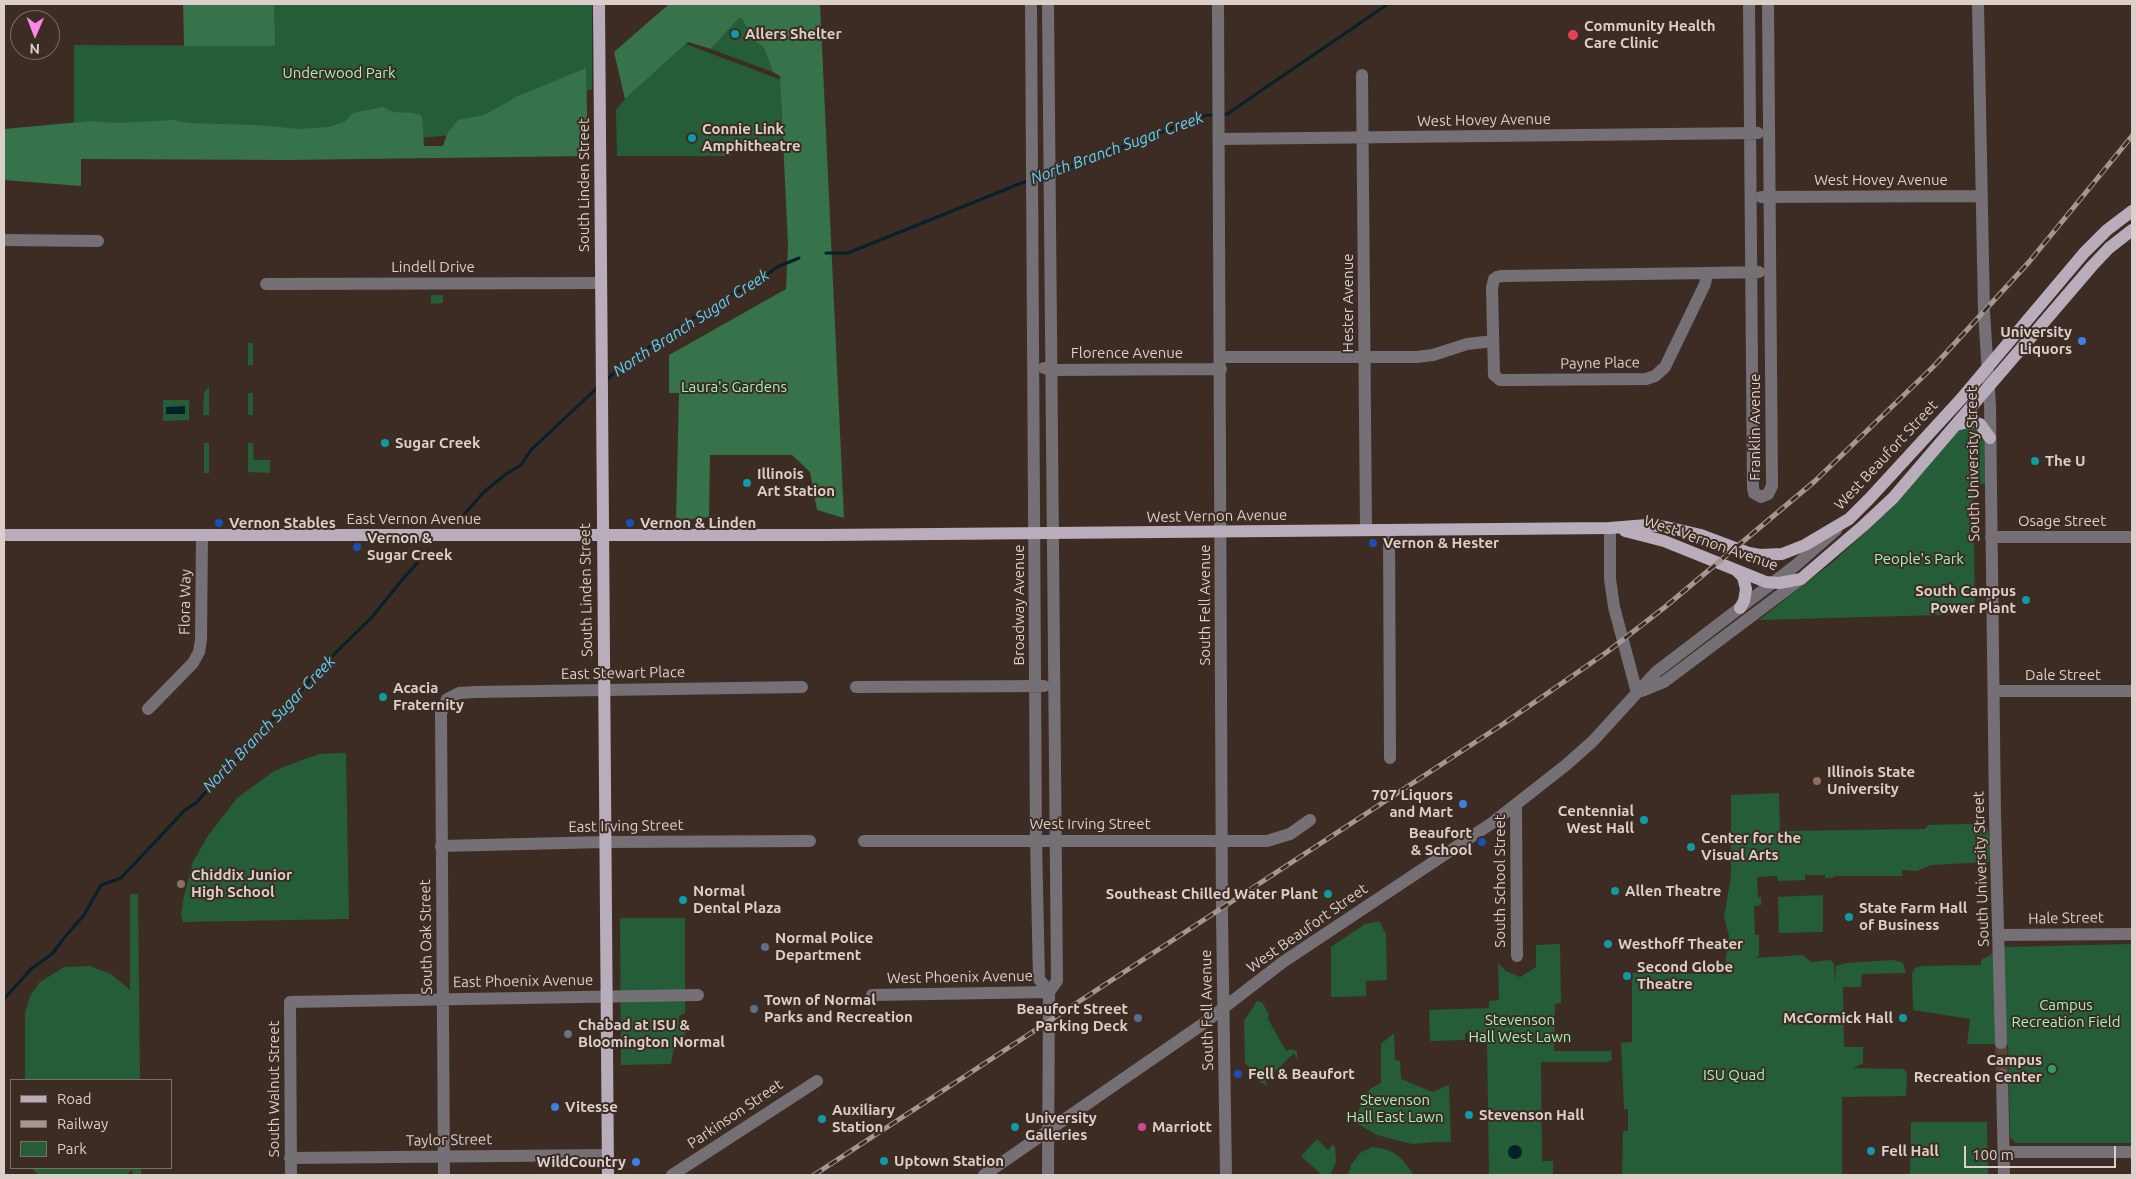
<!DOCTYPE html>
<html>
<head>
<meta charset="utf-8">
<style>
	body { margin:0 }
	#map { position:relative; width:2136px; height:1179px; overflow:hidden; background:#3d2c23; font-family:Ubuntu,sans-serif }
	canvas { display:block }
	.frame { position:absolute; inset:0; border:5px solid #dacfc9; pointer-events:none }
	.legend { position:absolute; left:10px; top:1079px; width:162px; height:90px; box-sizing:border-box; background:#3d2c23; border:1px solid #7c6d65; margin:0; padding:6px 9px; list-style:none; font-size:15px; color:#dacfc9 }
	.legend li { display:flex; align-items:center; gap:10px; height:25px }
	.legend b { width:25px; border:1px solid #7c6d65 }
	.north { position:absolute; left:10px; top:10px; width:50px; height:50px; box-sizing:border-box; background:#3d2c23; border:1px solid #7c6d65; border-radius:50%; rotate:181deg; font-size:14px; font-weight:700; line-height:20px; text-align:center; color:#dacfc9 }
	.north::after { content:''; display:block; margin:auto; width:18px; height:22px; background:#fa87e7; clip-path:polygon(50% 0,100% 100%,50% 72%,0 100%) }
	.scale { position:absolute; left:1964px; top:1146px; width:152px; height:22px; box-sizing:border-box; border:2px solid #dacfc9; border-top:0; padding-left:6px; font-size:15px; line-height:18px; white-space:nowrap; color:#dacfc9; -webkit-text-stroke:4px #3d2c23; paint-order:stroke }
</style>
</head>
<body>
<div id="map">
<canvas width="2136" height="1179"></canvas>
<div class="frame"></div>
<ul class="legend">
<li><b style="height:6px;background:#baadbb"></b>Road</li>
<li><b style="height:6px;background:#a49790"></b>Railway</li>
<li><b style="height:14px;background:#255d39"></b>Park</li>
</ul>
<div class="north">N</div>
<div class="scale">100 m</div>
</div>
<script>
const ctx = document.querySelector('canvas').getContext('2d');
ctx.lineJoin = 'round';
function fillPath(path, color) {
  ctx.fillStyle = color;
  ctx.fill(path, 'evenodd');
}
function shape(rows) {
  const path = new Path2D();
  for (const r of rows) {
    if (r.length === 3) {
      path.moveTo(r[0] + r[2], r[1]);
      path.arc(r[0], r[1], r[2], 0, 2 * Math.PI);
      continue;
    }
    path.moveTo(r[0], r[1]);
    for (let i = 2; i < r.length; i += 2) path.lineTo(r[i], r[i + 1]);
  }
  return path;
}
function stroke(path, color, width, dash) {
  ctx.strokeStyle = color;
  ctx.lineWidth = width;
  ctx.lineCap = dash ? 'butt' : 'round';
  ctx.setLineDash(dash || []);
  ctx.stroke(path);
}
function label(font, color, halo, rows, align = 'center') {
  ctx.font = font + ' Ubuntu,sans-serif';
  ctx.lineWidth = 4;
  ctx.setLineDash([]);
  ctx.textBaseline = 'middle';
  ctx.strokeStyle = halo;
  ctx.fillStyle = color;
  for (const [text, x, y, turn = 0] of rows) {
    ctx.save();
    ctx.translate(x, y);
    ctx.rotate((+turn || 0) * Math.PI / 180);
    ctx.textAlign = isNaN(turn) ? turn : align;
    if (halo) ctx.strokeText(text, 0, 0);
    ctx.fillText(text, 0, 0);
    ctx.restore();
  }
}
fillPath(shape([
	[274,4,592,4,592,89,500,125,451,135,389,141,74,146,74,45,274,46],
	[739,18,742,19,754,40,764,48,773,72,711,49],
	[686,44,781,80,782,143,732,143,731,156,617,156,616,110,625,99],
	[431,295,443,295,443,303,431,304],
	[248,343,253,343,253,365,248,365],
	[209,386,209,415,203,415,204,393],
	[248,393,253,393,253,415,248,415],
	[163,400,189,400,189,420,163,421],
	[1968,426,1981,431,1984,435,1985,484,1973,485,1975,614,1759,620,1834,561,1892,507,1958,431],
	[204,443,209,443,209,473,204,473],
	[248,443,253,443,254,460,270,460,270,473,248,472],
	[346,753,349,919,183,922,181,915,183,900,193,862,207,837,237,798,274,771,299,761,320,754],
	[1779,793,1780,831,1925,829,1928,825,1968,824,1982,825,1988,829,1991,846,1989,862,1931,865,1917,871,1902,870,1902,876,1834,876,1833,878,1825,878,1825,875,1805,875,1805,880,1778,881,1777,876,1757,877,1758,897,1761,897,1761,905,1754,906,1755,935,1759,935,1759,955,1756,958,1803,955,1811,962,1831,960,1834,964,1835,982,1836,966,1846,963,1894,960,1903,963,1906,973,1862,974,1861,987,1843,987,1844,1047,1863,1047,1863,1063,1853,1068,1903,1069,1907,1072,1906,1096,1842,1097,1842,1175,1622,1175,1623,1131,1628,1131,1628,1109,1624,1109,1621,1043,1632,1042,1632,973,1731,974,1725,966,1729,936,1724,917,1731,876,1731,795],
	[130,894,138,894,140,1080,25,1080,25,1013,30,996,40,982,64,967,89,966,111,974,130,990],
	[1823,895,1823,932,1779,933,1778,897],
	[620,918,685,918,685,1013,679,1016,679,1028,685,1029,686,1032,673,1052,671,1064,621,1065],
	[1379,921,1386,934,1387,980,1366,981,1366,996,1331,997,1331,947,1365,924],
	[1560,944,1561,1003,1555,1004,1554,1051,1611,1051,1612,1060,1607,1062,1541,1062,1542,1161,1553,1161,1553,1175,1489,1175,1487,1040,1484,1040,1483,1033,1465,1033,1465,1040,1430,1041,1429,1010,1489,1008,1489,1001,1499,1000,1498,963,1506,971,1520,977,1536,967,1536,945],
	[2132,944,2132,1143,2016,1143,2010,1137,2008,1044,1967,1044,1970,1019,1913,1010,1912,973,1915,968,1920,966,1981,965,1981,960,2006,947],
	[1257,1001,1262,1002,1269,1015,1268,1019,1286,1051,1290,1049,1297,1051,1297,1060,1294,1053,1265,1081,1267,1086,1259,1081,1261,1079,1245,1063,1244,1021],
	[1394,1033,1395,1060,1400,1061,1401,1079,1432,1092,1449,1085,1451,1142,1434,1142,1412,1144,1377,1135,1354,1122,1355,1117,1370,1089,1381,1083,1381,1044],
	[1911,1122,1987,1122,1988,1175,1910,1175],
	[1317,1139,1328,1150,1333,1144,1335,1147,1336,1162,1330,1175,1322,1175,1301,1156],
	[1372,1147,1385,1149,1394,1153,1402,1159,1414,1175,1348,1175,1351,1165,1360,1153],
	[32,1168,141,1168,141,1175,133,1175,132,1169,127,1175,38,1175]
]), '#255d39');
fillPath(shape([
	[183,4,274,4,275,46,184,46],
	[669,4,820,4,844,518,817,510,810,472,792,455,710,455,709,517,676,521,679,393,669,393,669,355,786,289,788,245,780,76,773,72,764,48,754,40,742,19,739,18,711,49,688,42,625,99,614,52],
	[586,68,588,156,288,160,81,159,81,186,4,180,4,129,91,121,116,123,173,120,188,123,255,125,299,129,329,127,344,122,353,113,383,107,393,112,414,113,422,116,424,146,443,146,447,134,458,120,484,115,518,96]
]), '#36724a');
fillPath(shape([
	[185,406,185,414,166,414,166,407],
	[1515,1152,7]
]), '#06212a');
stroke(shape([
	[1221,115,1227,114,1388,4],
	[1054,173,1207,115,1215,115],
	[826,253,848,253,1029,180],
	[606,380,627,362,674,330,727,297,757,282,777,267,799,258],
	[459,520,484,492,506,474,521,465,531,450,599,386],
	[4,999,31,969,53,953,64,938,84,915,101,885,121,878,185,810,196,803,216,780,229,770,249,742,293,700,319,669,373,616,401,581,428,551]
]), '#06212a', 3);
stroke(shape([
	[2001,1043,2002,1075]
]), '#55443c', 12, [12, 6]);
stroke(shape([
	[1031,4,1036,840,1039,979,1049,992],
	[1048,4,1057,981,1049,992,1048,1175],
	[1218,4,1222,918,1226,1175],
	[1749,4,1753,488,1754,493,1761,497,1768,494,1772,486,1768,4],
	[1978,4,1984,312,1990,406,1995,814,2001,1043],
	[1362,75,1366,530],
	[1219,139,1758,133],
	[1761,197,1981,196],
	[4,240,98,241],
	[1707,273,1705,284,1665,367,1655,376,1646,379,1506,380,1500,380,1494,375,1492,288,1494,279,1497,277,1502,276,1707,273,1759,272],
	[266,284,601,283],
	[1221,357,1417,357,1433,355,1467,344,1493,341],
	[1044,368,1052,370,1221,369],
	[1610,528,1610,579,1614,607,1637,693],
	[1389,530,1390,758],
	[1991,537,2132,537],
	[856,687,1044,686],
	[1642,691,1664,682,1801,579],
	[1994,691,2132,691],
	[148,709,193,663,199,652,201,640,202,535],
	[1516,805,1517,956],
	[864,841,1267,841,1290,834,1310,820],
	[441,846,605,842,810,841],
	[1999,935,2132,934],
	[872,995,1049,992],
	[2002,1075,2004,1175],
	[2003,1152,2132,1152],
	[290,1158,608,1155],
	[291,1175,290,1002,698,995],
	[444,1175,441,713,447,699,459,693,475,692,802,687],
	[672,1175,817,1081],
	[984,1175,1200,1026,1283,962,1492,823,1566,765,1593,741,1656,672,1796,565,1836,530]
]), '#756f76', 12);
stroke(shape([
	[599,4,608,1175],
	[1956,425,1972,421,1980,424,1990,438],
	[1625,531,1664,541,1766,582,1779,583,1801,579,1863,526,1893,498,2092,266,2109,248,2132,230],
	[4,535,825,535,1610,528,1647,525,1666,527,1701,535,1749,553,1760,555,1782,554,1805,545,1849,519,1870,498,1960,400,2084,253,2107,230,2132,211],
	[1737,571,1743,577,1746,589,1744,601,1740,608]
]), '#baadbb', 12);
const rail = shape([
	[814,1175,1503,724,1607,652,1665,607,1815,481,1935,365,2029,262,2132,136]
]);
stroke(rail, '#a49790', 5);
stroke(rail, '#3d2c23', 3, [9]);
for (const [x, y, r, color] of [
	[735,34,5,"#0f9aa8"],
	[1573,35,6,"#e0444e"],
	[692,138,5,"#0f9aa8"],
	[2082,341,5,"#3f7fe0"],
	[385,443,5,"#0f9aa8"],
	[2035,461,5,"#0f9aa8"],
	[747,483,5,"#0f9aa8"],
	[219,523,5,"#1a4fb4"],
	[630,523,5,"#1a4fb4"],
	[1373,543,5,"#1a4fb4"],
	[357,547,5,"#1a4fb4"],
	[2026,600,5,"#0f9aa8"],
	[383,697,5,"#0f9aa8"],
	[1817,781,5,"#8d6e63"],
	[1463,804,5,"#3f7fe0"],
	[1644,820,5,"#0f9aa8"],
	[1482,842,5,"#1a4fb4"],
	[1691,847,5,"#0f9aa8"],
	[181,884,5,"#8d6e63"],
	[1615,891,5,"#0f9aa8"],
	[1328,894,5,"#0f9aa8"],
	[683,900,5,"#0f9aa8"],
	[1849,917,5,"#0f9aa8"],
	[1608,944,5,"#0f9aa8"],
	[765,947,5,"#5c6f8a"],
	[1627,976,5,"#0f9aa8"],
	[754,1009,5,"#5c6f8a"],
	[1138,1018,5,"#5c6f8a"],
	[1903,1018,5,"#0f9aa8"],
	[568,1034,5,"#6b7280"],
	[2052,1069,5,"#2e9e5b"],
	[1238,1074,5,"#1a4fb4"],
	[555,1107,5,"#3f7fe0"],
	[1469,1115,5,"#0f9aa8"],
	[822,1119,5,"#0f9aa8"],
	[1015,1127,5,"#0f9aa8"],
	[1142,1127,5,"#d1479c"],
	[1871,1151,5,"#0f9aa8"],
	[884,1161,5,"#0f9aa8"],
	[636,1162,5,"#3f7fe0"]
]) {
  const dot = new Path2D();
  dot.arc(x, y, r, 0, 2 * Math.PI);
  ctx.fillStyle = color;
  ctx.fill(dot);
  stroke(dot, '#3d2c23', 2);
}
label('bold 15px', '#dacfc9', '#3d2c23', [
	["Community Health",1584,26],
	["Care Clinic",1584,43],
	["Allers Shelter",745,34],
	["Connie Link",702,129],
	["Amphitheatre",702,146],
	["University",2072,332,"right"],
	["Liquors",2072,349,"right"],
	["Sugar Creek",395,443],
	["The U",2045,461],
	["Illinois",757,474],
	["Art Station",757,491],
	["Vernon Stables",229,523],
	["Vernon & Linden",640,523],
	["Vernon &",367,538],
	["Sugar Creek",367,555],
	["Vernon & Hester",1383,543],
	["South Campus",2016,591,"right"],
	["Power Plant",2016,608,"right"],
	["Acacia",393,688],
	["Fraternity",393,705],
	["Illinois State",1827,772],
	["University",1827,789],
	["707 Liquors",1453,795,"right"],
	["and Mart",1453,812,"right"],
	["Centennial",1634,811,"right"],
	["West Hall",1634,828,"right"],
	["Beaufort",1472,833,"right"],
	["& School",1472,850,"right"],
	["Center for the",1701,838],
	["Visual Arts",1701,855],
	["Chiddix Junior",191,875],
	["High School",191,892],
	["Normal",693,891],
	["Dental Plaza",693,908],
	["Allen Theatre",1625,891],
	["Southeast Chilled Water Plant",1318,894,"right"],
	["State Farm Hall",1859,908],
	["of Business",1859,925],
	["Normal Police",775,938],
	["Department",775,955],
	["Westhoff Theater",1618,944],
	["Second Globe",1637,967],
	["Theatre",1637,984],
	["Town of Normal",764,1000],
	["Parks and Recreation",764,1017],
	["Beaufort Street",1128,1009,"right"],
	["Parking Deck",1128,1026,"right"],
	["McCormick Hall",1893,1018,"right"],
	["Chabad at ISU &",578,1025],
	["Bloomington Normal",578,1042],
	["Campus",2042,1060,"right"],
	["Recreation Center",2042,1077,"right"],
	["Fell & Beaufort",1248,1074],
	["Vitesse",565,1107],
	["Auxiliary",832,1110],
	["Station",832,1127],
	["Stevenson Hall",1479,1115],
	["University",1025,1118],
	["Galleries",1025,1135],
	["Marriott",1152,1127],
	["Fell Hall",1881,1151],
	["Uptown Station",894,1161],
	["WildCountry",626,1162,"right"]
], 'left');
label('15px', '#9ef6b8', '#3d2c23', [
	["Underwood Park",339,73],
	["Laura's Gardens",734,387],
	["People's Park",1919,559],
	["Campus",2066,1005],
	["Recreation Field",2066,1022],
	["Stevenson",1520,1020],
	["Hall West Lawn",1520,1037],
	["ISU Quad",1734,1075],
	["Stevenson",1395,1100],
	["Hall East Lawn",1395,1117]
]);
label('15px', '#dacfc9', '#3d2c23', [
	["West Hovey Avenue",1484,120,-1],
	["West Hovey Avenue",1881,180],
	["South Linden Street",584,185,-90],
	["Lindell Drive",433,267],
	["Hester Avenue",1348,303,-90],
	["Florence Avenue",1127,353],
	["Payne Place",1600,363,-1],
	["Franklin Avenue",1755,427,-90],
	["West Beaufort Street",1886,455,-47],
	["South University Street",1973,464,-91],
	["West Vernon Avenue",1217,516,-1],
	["East Vernon Avenue",414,519],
	["Osage Street",2062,521],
	["West Vernon Avenue",1711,543,19],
	["South Linden Street",586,590,-91],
	["Flora Way",185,602,-89],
	["Broadway Avenue",1019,605,-90],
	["South Fell Avenue",1205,605,-90],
	["East Stewart Place",623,673,-1],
	["Dale Street",2063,675],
	["West Irving Street",1090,824],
	["East Irving Street",626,826,-1],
	["South University Street",1981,869,-92],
	["South School Street",1500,881,-90],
	["Hale Street",2066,918,-1],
	["West Beaufort Street",1307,928,-35],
	["South Oak Street",426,937,-91],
	["West Phoenix Avenue",960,977,-1],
	["East Phoenix Avenue",523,981,-1],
	["South Fell Avenue",1207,1010,-91],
	["South Walnut Street",274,1089,-90],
	["Parkinson Street",735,1114,-34],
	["Taylor Street",449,1140,-1]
]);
label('italic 16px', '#5ad3fa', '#3d2c23', [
	["North Branch Sugar Creek",1117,148,-20],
	["North Branch Sugar Creek",691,323,-33],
	["North Branch Sugar Creek",269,724,-46]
]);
</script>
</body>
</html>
